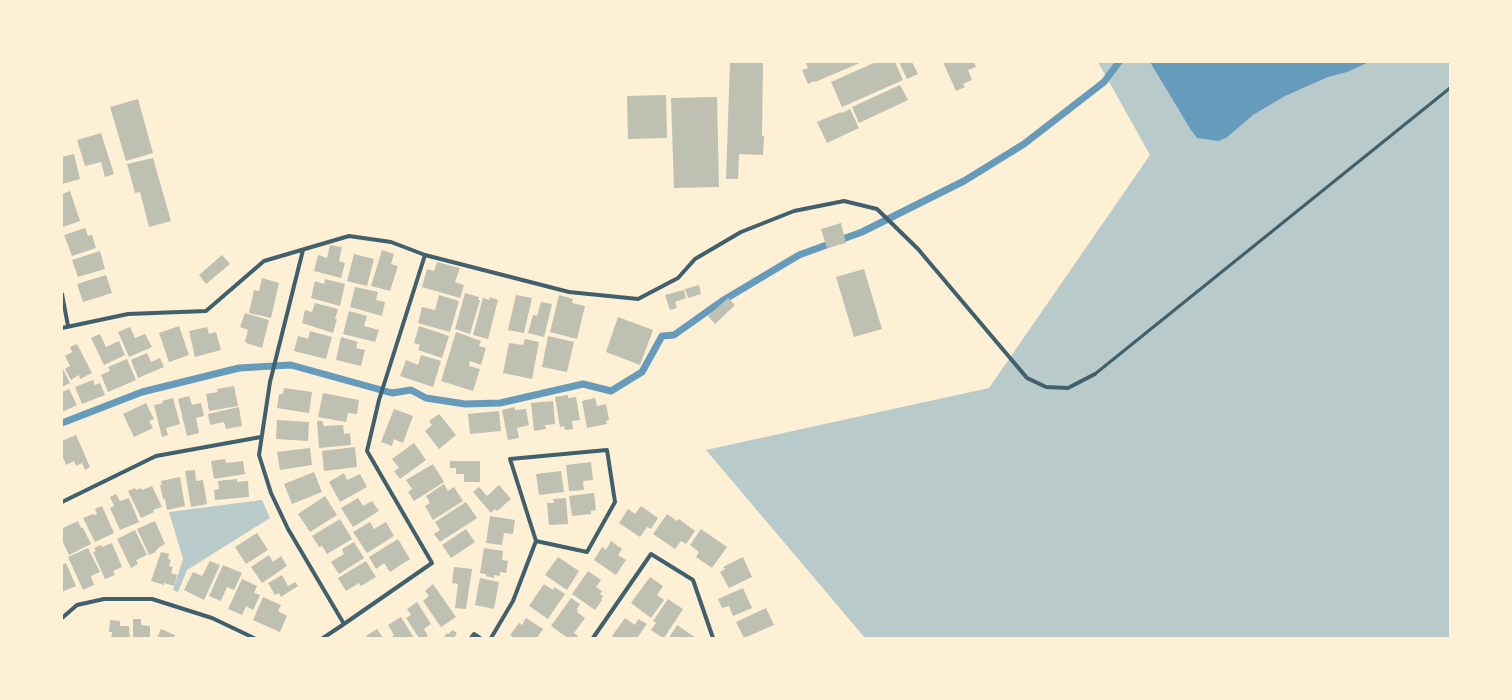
<!DOCTYPE html>
<html>
<head>
<meta charset="utf-8">
<style>
	body { margin:0 }
	#map { position:relative; width:1512px; height:700px; overflow:hidden; background:#fdf0d5; font-family:"Roboto Condensed",sans-serif }
	canvas { display:block }
	.frame { position:absolute; inset:0; border:63px solid #fdf0d5; pointer-events:none }
</style>
</head>
<body>
<div id="map">
<canvas width="1512" height="700"></canvas>
<div class="frame"></div>
</div>
<script>
const ctx = document.querySelector('canvas').getContext('2d');
ctx.lineJoin = 'round';
function fillPath(path, color) {
  ctx.fillStyle = color;
  ctx.fill(path, 'evenodd');
}
function shape(rows) {
  const path = new Path2D();
  for (const r of rows) {
    path.moveTo(r[0], r[1]);
    for (let i = 2; i < r.length; i += 2) path.lineTo(r[i], r[i + 1]);
  }
  return path;
}
function stroke(path, color, width, dash) {
  ctx.strokeStyle = color;
  ctx.lineWidth = width;
  ctx.lineCap = dash ? 'butt' : 'round';
  ctx.setLineDash(dash || []);
  ctx.stroke(path);
}
fillPath(shape([
	[1098,62,1450,62,1450,638,865,638,706,450,989,388,1150,155],
	[262,500,270,518,187,570,178,592,173,590,183,559,169,512]
]), '#b9caca');
fillPath(shape([
	[1150,62,1369,62,1347,72,1328,77,1285,96,1253,115,1226,138,1218,141,1197,138,1191,130]
]), '#669bbc');
stroke(shape([
	[62,423,142,392,239,368,291,365,392,393,411,390,426,398,465,404,500,403,583,384,611,391,642,372,662,336,674,335,722,301,799,255,862,232,964,181,1024,144,1104,82,1119,62]
]), '#669bbc', 7);
fillPath(shape([
	[730,62,763,62,762,136,764,136,763,155,739,154,738,179,726,179],
	[808,62,862,62,815,82,814,81,808,84,802,70,808,68,806,63],
	[876,62,895,62,903,80,842,107,831,82],
	[899,62,912,62,918,74,907,79],
	[943,62,974,62,976,67,968,70,972,80,963,84,965,87,956,91],
	[900,85,908,100,859,123,852,107],
	[666,95,667,138,628,139,627,96],
	[717,97,719,187,674,188,671,98],
	[138,99,153,153,126,161,110,107],
	[850,109,859,128,827,143,817,122,841,112,842,113],
	[101,133,114,174,105,177,101,162,85,166,77,140],
	[74,154,80,179,62,184,62,157],
	[153,158,171,221,149,227,140,192,135,193,127,164],
	[70,191,80,221,63,227,62,222,62,194],
	[841,223,846,243,827,248,821,229],
	[85,228,88,236,92,235,96,248,72,256,64,235],
	[330,245,342,247,339,261,345,263,341,278,314,271,318,255,327,258],
	[382,250,394,254,391,264,398,266,390,291,371,286],
	[100,251,105,269,78,277,72,260],
	[354,254,374,259,367,286,347,281],
	[222,255,230,264,206,284,199,275],
	[437,262,460,268,455,282,464,285,460,298,422,287,427,269,434,271],
	[864,269,882,329,854,337,836,277],
	[106,275,112,293,83,302,77,284],
	[262,278,279,283,271,318,249,313,254,290,259,291],
	[325,279,345,284,340,306,311,298,315,281,324,284],
	[699,285,701,294,688,298,685,289],
	[355,287,378,292,376,300,385,302,382,316,350,307],
	[684,290,686,298,675,302,677,308,670,310,665,295],
	[465,293,479,297,478,300,480,300,470,334,455,329],
	[439,295,459,301,450,332,418,323,422,307,435,310],
	[516,295,532,298,524,333,508,330],
	[559,295,573,299,572,303,585,306,577,339,550,332],
	[490,297,498,300,488,339,473,335,483,298,489,300],
	[728,298,735,305,715,324,708,316],
	[541,302,552,304,544,337,528,333,533,315,537,316],
	[315,303,338,309,335,319,337,319,333,333,302,323,305,310,312,312],
	[349,311,367,316,364,326,379,330,375,342,343,334],
	[245,313,269,320,262,348,246,343,247,342,245,342,248,330,240,327],
	[618,317,653,330,640,365,606,352],
	[179,326,189,355,169,362,159,333],
	[419,326,449,336,442,358,418,350,420,345,414,343],
	[130,327,135,338,145,334,152,347,129,357,118,332],
	[207,327,209,334,216,332,221,350,195,357,189,331],
	[310,331,332,337,326,359,294,351,298,336,308,339],
	[456,332,481,341,479,346,486,348,481,365,470,361,469,366,480,369,473,391,441,381],
	[100,334,106,347,119,341,125,355,104,365,91,338],
	[548,336,574,342,567,372,542,367],
	[341,337,358,342,356,348,365,350,361,366,336,360],
	[525,339,539,342,532,379,503,373,509,343,523,345],
	[77,344,92,373,80,379,79,375,71,380,65,369,70,366,65,356,72,352,70,347],
	[147,353,151,362,160,358,164,367,138,378,131,360],
	[421,355,441,361,433,387,400,376,406,360,418,365],
	[127,359,136,380,108,392,101,375,110,371,108,367],
	[62,367,70,383,62,387],
	[93,380,95,385,100,383,105,395,82,404,75,387],
	[234,386,238,406,209,411,206,394,218,392,217,389],
	[284,388,312,392,309,413,277,408,279,394,283,394],
	[69,389,77,405,62,412,62,392],
	[323,393,359,400,357,414,348,413,346,422,318,417],
	[568,395,568,398,576,397,580,420,572,421,573,429,565,430,564,426,560,427,555,397],
	[189,396,192,405,201,403,204,416,196,418,199,433,187,436,178,399],
	[173,398,180,424,166,428,168,435,162,437,154,405,163,403,162,401],
	[595,398,597,406,606,404,609,420,606,421,607,424,587,428,582,401],
	[553,401,555,424,545,425,546,429,534,431,531,403],
	[146,403,154,419,149,421,153,428,134,437,123,414],
	[239,407,242,426,226,429,224,422,210,425,208,414],
	[515,407,515,410,526,409,529,425,517,428,519,438,508,440,502,410],
	[394,409,413,416,403,443,394,439,392,446,381,442],
	[499,411,501,431,470,434,468,414],
	[439,414,456,435,439,449,425,431,432,425,429,421],
	[277,420,309,422,308,441,276,439],
	[317,421,322,421,324,426,343,425,344,434,350,433,351,445,319,448],
	[76,435,90,467,85,470,82,463,76,466,74,461,66,465,62,455,62,441],
	[414,443,426,460,400,479,394,471,399,468,392,459],
	[355,447,357,467,324,471,322,451],
	[310,448,312,465,280,470,277,452],
	[225,459,226,463,243,461,245,474,214,479,211,461],
	[450,461,480,461,480,482,464,482,464,474,456,474,456,468,450,468],
	[591,462,593,480,583,481,584,490,569,491,566,465],
	[433,464,444,482,414,501,408,492,412,489,406,480],
	[195,470,196,481,203,480,207,504,191,507,185,471],
	[561,471,564,492,539,495,536,474],
	[314,472,322,492,292,504,284,484],
	[344,473,347,480,360,474,367,487,340,502,329,482],
	[180,477,185,506,167,510,165,499,163,499,160,485,162,485,161,481],
	[237,479,237,482,248,481,249,497,215,500,214,490,219,489,218,481],
	[444,484,448,491,454,487,463,501,433,520,425,506,430,503,426,496],
	[499,485,511,499,497,511,495,509,491,513,473,492,479,487,487,496],
	[152,486,162,507,153,510,154,512,141,518,128,491,135,488,136,490,141,488,142,490],
	[594,493,596,510,591,511,591,514,572,516,569,496],
	[116,494,120,501,129,498,139,522,120,530,110,508,114,506,110,497],
	[325,496,337,515,310,532,298,514],
	[358,498,363,506,372,501,379,511,353,527,341,508],
	[566,498,568,524,549,525,547,503,554,503,553,499],
	[466,502,477,518,440,542,434,534,440,530,435,522],
	[102,506,114,533,95,542,83,518,93,514,94,515,97,514,95,509],
	[641,506,658,518,651,529,647,527,640,537,619,523,628,509,635,514],
	[667,514,677,521,679,519,695,531,686,544,681,541,675,549,653,534],
	[490,516,515,520,513,534,504,533,502,545,486,543],
	[340,519,352,539,327,554,322,546,319,547,312,536],
	[78,521,81,528,83,528,91,544,69,555,62,540,62,525,63,528],
	[155,521,165,544,158,548,158,549,155,551,156,552,149,555,137,529],
	[370,522,374,529,386,522,394,536,367,553,353,532],
	[466,529,475,542,451,558,442,545],
	[701,529,727,547,712,568,696,557,699,552,690,545],
	[135,530,147,555,136,560,138,564,131,568,117,539],
	[257,533,268,550,246,564,235,547],
	[398,539,410,559,390,572,384,563,376,569,369,557],
	[611,541,622,549,618,555,626,560,616,575,594,560,602,547,606,550],
	[354,542,364,558,339,574,331,562,344,554,342,549],
	[112,543,122,567,113,571,115,575,105,579,93,552,96,551,94,548,101,545,102,547],
	[88,548,100,572,91,576,94,585,83,590,68,557],
	[484,548,503,551,502,560,508,561,506,573,500,572,500,576,494,575,494,578,486,576,486,574,480,573],
	[161,552,169,554,168,559,171,560,169,566,173,567,171,573,177,575,174,586,164,583,164,585,151,581],
	[269,555,273,562,281,556,287,566,262,583,251,567],
	[558,557,579,571,567,590,545,575],
	[743,557,752,577,729,588,720,572,725,569,723,567],
	[210,561,220,565,204,600,184,590,193,572,202,576],
	[366,561,376,577,361,586,359,583,346,591,338,578],
	[66,563,76,586,62,592,62,565],
	[223,565,242,573,234,590,227,587,221,601,209,596],
	[454,567,472,569,466,609,455,608,458,584,452,583],
	[588,571,601,580,596,587,602,591,600,594,603,596,601,599,602,600,595,610,572,594],
	[282,575,288,586,295,582,298,586,281,597,279,593,275,595,268,583],
	[650,577,663,586,657,595,664,600,651,618,631,603],
	[480,578,499,582,494,609,475,605],
	[242,579,257,586,254,593,260,595,253,610,246,606,242,615,228,609],
	[433,584,456,617,441,627,423,601,429,596,425,591],
	[544,584,553,590,554,587,565,594,548,619,529,606],
	[743,588,752,608,733,616,729,606,722,608,718,599],
	[263,597,281,605,278,611,287,616,280,632,253,620],
	[571,598,580,604,577,609,578,611,577,612,585,618,574,633,578,636,576,638,568,638,551,626],
	[668,599,683,609,664,638,663,638,651,630,656,623,653,621],
	[417,602,431,624,424,629,428,636,425,638,419,638,406,618,411,615,407,609],
	[766,608,774,625,744,638,736,622],
	[401,617,414,638,390,638,394,635,388,625],
	[526,618,543,629,537,638,514,638,510,635,519,623,522,625],
	[625,618,635,625,638,619,647,624,637,638,615,638,612,636],
	[133,619,141,619,141,625,150,626,150,638,133,638],
	[110,620,120,621,120,626,129,626,130,638,111,638,112,632,109,632],
	[677,625,696,638,669,638],
	[161,629,175,635,174,638,157,638],
	[377,629,383,638,367,638,366,636],
	[452,630,457,633,454,638,443,638,447,633,449,634]
]), '#bec0b2');
stroke(shape([
	[1095,374,1450,88]
]), '#3f606c', 3);
stroke(shape([
	[303,250,270,382,259,455,271,493,288,529,344,624,323,638],
	[62,294,68,326],
	[62,328,128,314,206,311,264,261,349,236,391,242,425,255,569,292,638,299,678,278,695,259,741,232,794,211,844,201,877,209,918,249,1027,378,1046,387,1068,388,1095,374],
	[62,502,156,456,261,437],
	[62,618,77,605,104,599,152,599,212,618,254,638],
	[344,624,432,563,367,451,379,400,425,255],
	[471,638,474,634,480,638],
	[491,638,513,601,536,541,510,459,607,450,615,502,587,552,536,541],
	[593,638,651,554,693,580,713,638]
]), '#3f606c', 4);
</script>
</body>
</html>
